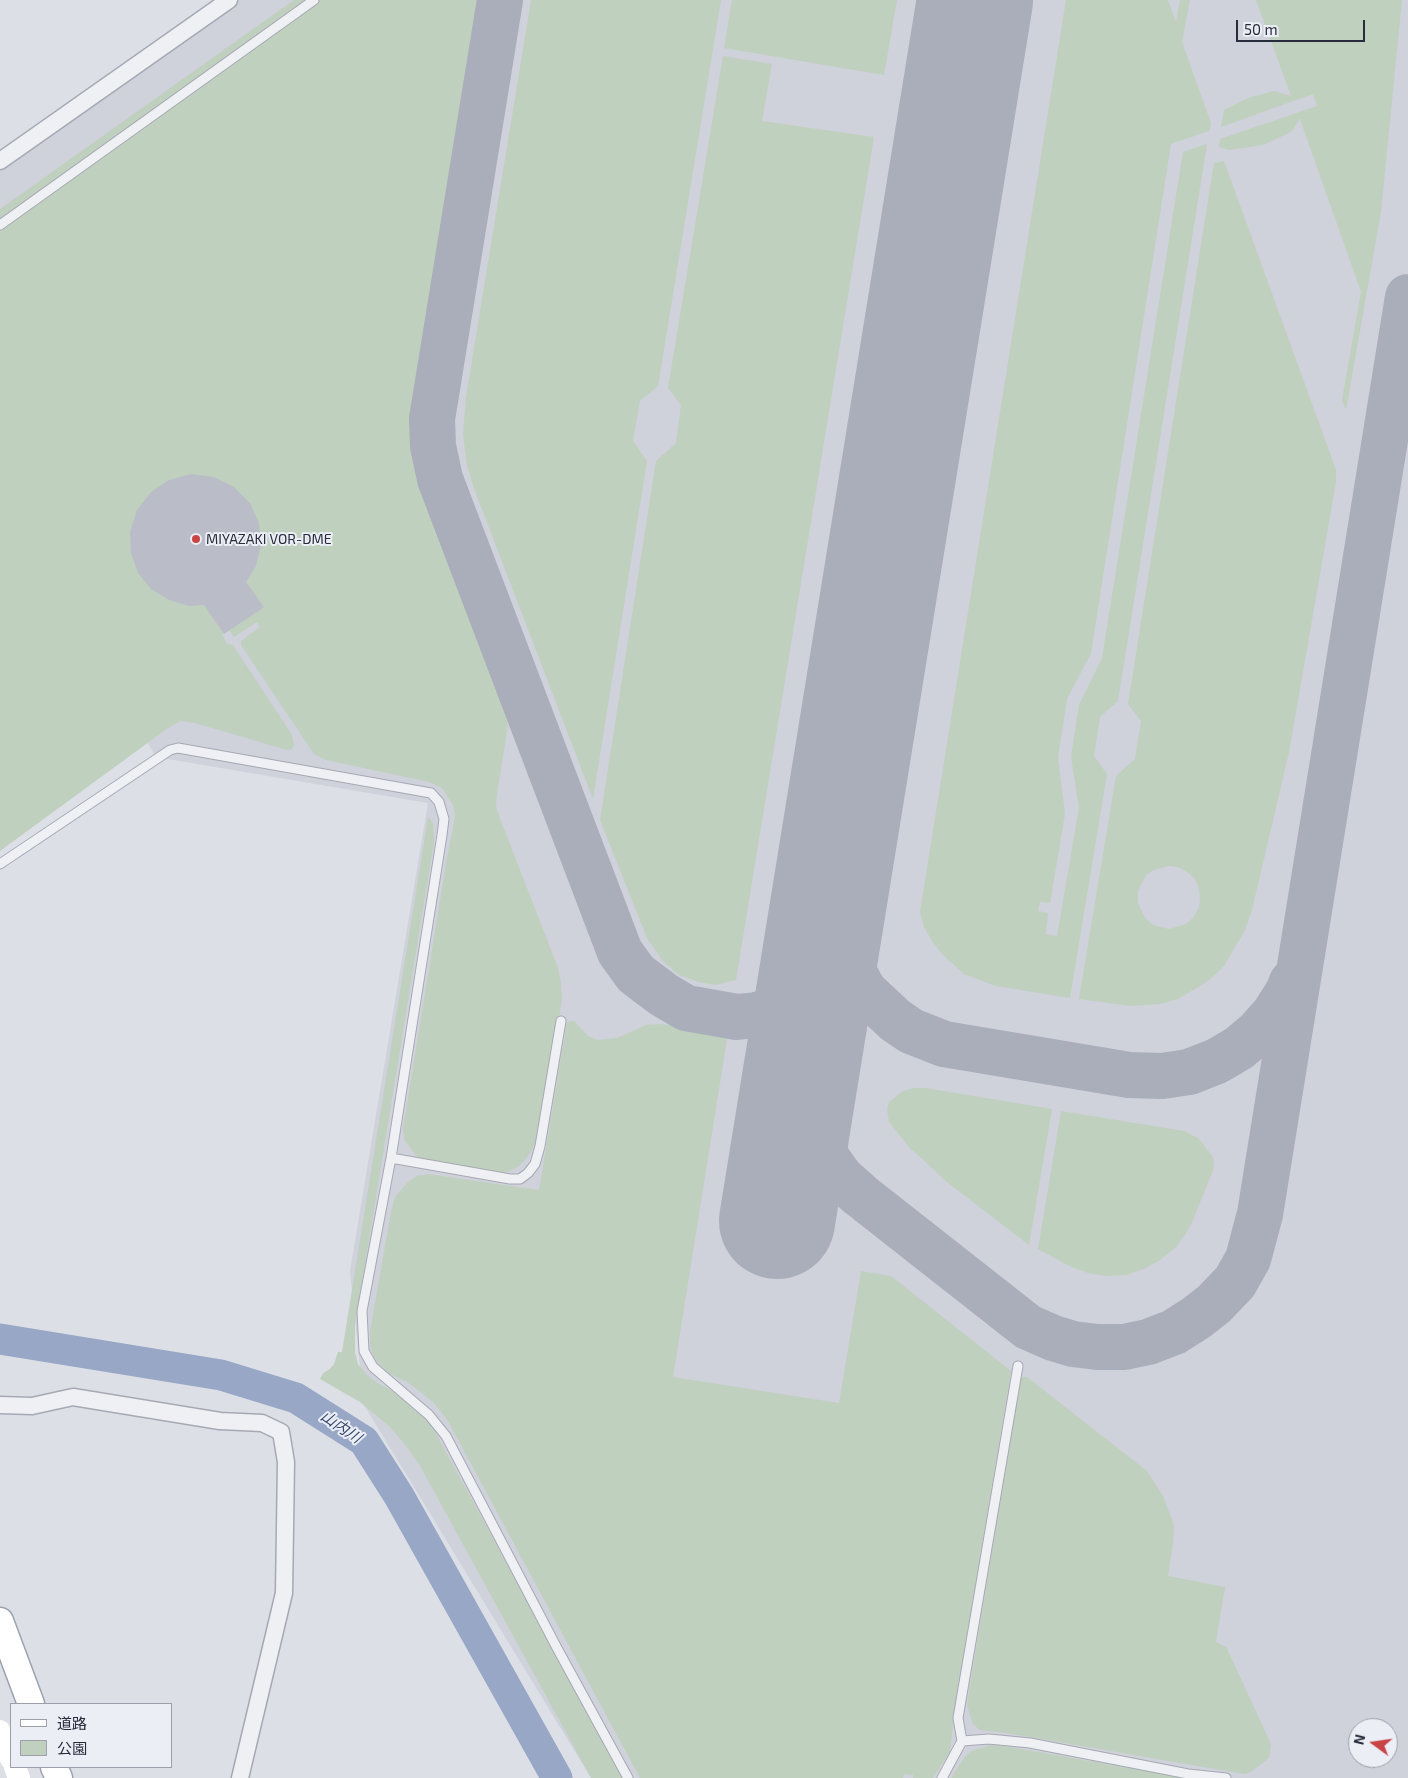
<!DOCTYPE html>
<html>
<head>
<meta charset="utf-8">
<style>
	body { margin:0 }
	#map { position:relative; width:1408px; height:1778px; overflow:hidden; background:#dcdfe6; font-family:"Exo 2","Noto Sans JP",sans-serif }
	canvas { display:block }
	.legend { position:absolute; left:10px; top:1703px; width:162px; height:65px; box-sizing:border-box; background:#ebeef4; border:1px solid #9da0aa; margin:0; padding:6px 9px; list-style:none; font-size:15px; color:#272b3c }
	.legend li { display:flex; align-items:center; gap:10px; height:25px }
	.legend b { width:25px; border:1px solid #9da0aa }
	.north { position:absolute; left:1348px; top:1718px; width:50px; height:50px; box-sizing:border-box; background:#ebeef4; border:1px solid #9da0aa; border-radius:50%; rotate:284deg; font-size:14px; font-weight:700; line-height:20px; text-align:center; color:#272b3c }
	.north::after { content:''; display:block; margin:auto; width:18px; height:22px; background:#c84445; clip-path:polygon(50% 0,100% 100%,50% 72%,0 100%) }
	.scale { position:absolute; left:1236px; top:20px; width:129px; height:22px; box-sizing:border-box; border:2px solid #272b3c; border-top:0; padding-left:6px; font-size:15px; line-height:18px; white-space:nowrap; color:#272b3c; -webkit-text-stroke:4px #ebeef4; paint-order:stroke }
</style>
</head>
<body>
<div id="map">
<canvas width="1408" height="1778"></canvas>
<ul class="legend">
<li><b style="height:6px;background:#fff"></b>道路</li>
<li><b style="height:14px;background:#c0d0be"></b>公園</li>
</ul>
<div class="north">N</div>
<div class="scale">50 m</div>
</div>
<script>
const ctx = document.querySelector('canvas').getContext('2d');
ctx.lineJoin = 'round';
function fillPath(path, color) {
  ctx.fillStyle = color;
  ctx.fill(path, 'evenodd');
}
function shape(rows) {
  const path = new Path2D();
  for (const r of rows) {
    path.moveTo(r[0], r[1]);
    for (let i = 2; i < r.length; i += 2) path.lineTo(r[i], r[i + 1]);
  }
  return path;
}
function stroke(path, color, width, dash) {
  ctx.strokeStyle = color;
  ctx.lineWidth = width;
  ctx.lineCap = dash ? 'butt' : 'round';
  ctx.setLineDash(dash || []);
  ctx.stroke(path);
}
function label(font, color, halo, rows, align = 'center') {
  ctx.font = font + ' "Exo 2","Noto Sans JP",sans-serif';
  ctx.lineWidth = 4;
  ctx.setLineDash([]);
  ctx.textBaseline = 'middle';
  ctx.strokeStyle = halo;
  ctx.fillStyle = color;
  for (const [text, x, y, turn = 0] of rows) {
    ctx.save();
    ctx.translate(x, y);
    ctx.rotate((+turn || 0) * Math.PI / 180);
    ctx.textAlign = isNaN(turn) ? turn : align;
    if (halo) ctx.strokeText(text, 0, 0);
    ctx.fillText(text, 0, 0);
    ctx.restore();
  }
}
fillPath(shape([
	[236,0,1408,0,1408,1778,591,1778,364,1405,350,1271,428,803,156,757,0,490,0,162],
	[1358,1728,1388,1728,1388,1758,1358,1758]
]), '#cfd1db');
fillPath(shape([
	[294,0,485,0,419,398,416,447,420,470,426,491,505,703,508,725,497,794,496,806,499,816,558,968,561,983,562,1000,537,1137,532,1150,526,1159,518,1167,507,1172,495,1173,418,1158,405,1141,403,1129,447,857,453,828,455,816,453,805,442,788,429,782,326,760,314,754,241,645,241,641,260,627,257,622,234,637,229,630,223,630,223,636,227,644,233,645,292,735,294,745,292,749,287,750,195,723,181,721,168,728,0,851,0,209],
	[531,0,721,0,658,386,640,401,633,441,647,461,593,799,475,491,467,466,463,434,466,397],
	[732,0,897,0,884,75,724,48],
	[1066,0,1168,0,1176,22,1180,0,1190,0,1182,42,1211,123,1209,131,1171,144,1091,653,1067,699,1058,758,1065,814,1050,903,1040,902,1038,911,1048,913,1046,934,1057,936,1079,808,1071,757,1079,705,1102,658,1183,152,1207,144,1118,701,1100,717,1094,756,1107,774,1070,998,996,986,964,974,942,954,932,941,924,927,920,912],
	[1256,0,1402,0,1381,212,1346,410,1342,400,1361,292,1300,119,1291,132,1263,145,1229,150,1219,147,1220,139,1317,106,1313,94,1221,127,1224,110,1250,97,1274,91,1291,96],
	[723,56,772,64,762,121,874,137,736,980,715,985,698,982,679,975,662,960,647,938,600,820,656,461,676,443,681,405,668,388],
	[1224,161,1336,470,1336,482,1299,695,1289,752,1252,910,1245,930,1224,966,1209,980,1195,989,1178,999,1160,1004,1130,1006,1079,999,1116,776,1135,759,1141,721,1128,704,1214,163],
	[1169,866,1178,867,1187,872,1195,879,1199,889,1200,898,1199,908,1193,918,1186,924,1169,929,1153,925,1145,918,1138,903,1138,891,1146,875,1154,870],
	[428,817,433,823,434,842,355,1326,355,1352,358,1364,366,1374,376,1382,398,1394,424,1415,433,1428,623,1778,591,1778,419,1464,403,1442,389,1426,360,1402,320,1379,323,1373,330,1369,334,1364,338,1352,342,1352],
	[574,1021,588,1036,598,1040,617,1038,646,1025,660,1024,728,1033,673,1377,839,1403,861,1271,891,1276,1011,1371,955,1705,950,1752,933,1778,913,1778,913,1775,904,1774,903,1778,640,1778,448,1421,435,1404,421,1392,407,1382,388,1373,378,1363,373,1354,370,1344,370,1331,391,1212,395,1197,408,1182,417,1176,428,1174,539,1190,567,1022],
	[914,1088,925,1088,1052,1109,1029,1245,947,1182,909,1147,889,1122,887,1109,889,1102,903,1091],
	[1061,1111,1184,1131,1198,1138,1213,1157,1214,1168,1190,1227,1177,1246,1160,1260,1144,1269,1126,1275,1106,1276,1088,1273,1071,1267,1038,1249],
	[1021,1377,1027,1377,1147,1471,1163,1496,1174,1525,1173,1543,1168,1576,1225,1587,1216,1642,1226,1647,1228,1651,1271,1744,1269,1758,1251,1772,1244,1774,1006,1733,980,1730,973,1724,967,1706,968,1697],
	[991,1745,1004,1746,1186,1778,951,1778,964,1758,971,1751]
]), '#c0d0be');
stroke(shape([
	[0,1339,221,1375,296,1398,364,1441,399,1496,557,1778]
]), '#98a7c5', 31);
stroke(shape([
	[500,0,432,419,433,446,440,479,620,952,636,974,664,995,686,1008,737,1017,756,1015,774,1011,789,1001,802,987,812,973,821,954],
	[832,882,833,913,837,934,844,955,864,991,895,1020,911,1031,944,1044,1129,1075,1162,1076,1189,1072,1217,1061,1239,1048,1258,1032,1274,1014,1288,992,1292,982],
	[803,1072,809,1118,819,1147,841,1178,860,1195,1028,1327,1053,1338,1073,1344,1097,1347,1124,1347,1148,1342,1174,1332,1196,1318,1214,1304,1235,1282,1248,1259,1260,1214,1408,297]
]), '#a9aeba', 46);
stroke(shape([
	[777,1221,975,0]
]), '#a9aeba', 116);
fillPath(shape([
	[191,474,214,477,234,487,250,503,259,523,261,546,256,566,246,582,264,607,224,634,204,605,189,606,169,600,151,589,138,573,131,553,130,532,137,510,151,492,169,480]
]), '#babdc8');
const lane = shape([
	[0,225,314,0],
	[0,864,170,750,178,748,431,793,439,802,444,819,442,835,391,1158,362,1311,364,1351,373,1367,429,1415,446,1436,557,1648,628,1778],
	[391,1158,510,1179,520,1179,528,1173,535,1164,540,1146,561,1021],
	[962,1741,989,1739,1030,1743,1188,1774,1226,1778],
	[942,1778,962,1741,958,1718,1018,1366]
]);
const street = shape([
	[0,161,229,0],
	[0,1405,32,1406,73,1397,220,1421,262,1423,281,1432,286,1462,284,1593,240,1778]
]);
const primary = shape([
	[0,1621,31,1704],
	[54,1767,59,1778]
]);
stroke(lane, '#a6a9b3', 11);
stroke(street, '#a6a9b3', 19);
stroke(primary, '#9ca2b1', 29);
stroke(lane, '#eff0f4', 9);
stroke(street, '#eff0f4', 16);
stroke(shape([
	[0,1731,11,1759],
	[15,1767,19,1778]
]), '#fff', 22);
stroke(primary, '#fff', 26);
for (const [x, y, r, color] of [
	[196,539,5,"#c84445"]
]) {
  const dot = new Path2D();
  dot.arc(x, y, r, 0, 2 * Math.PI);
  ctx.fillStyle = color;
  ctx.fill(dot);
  stroke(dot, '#ebeef4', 2);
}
label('14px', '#272b3c', '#ebeef4', [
	["MIYAZAKI VOR-DME",206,539]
], 'left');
label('italic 15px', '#33456e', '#ebeef4', [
	["山内川",341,1427,34]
]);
</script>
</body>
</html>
